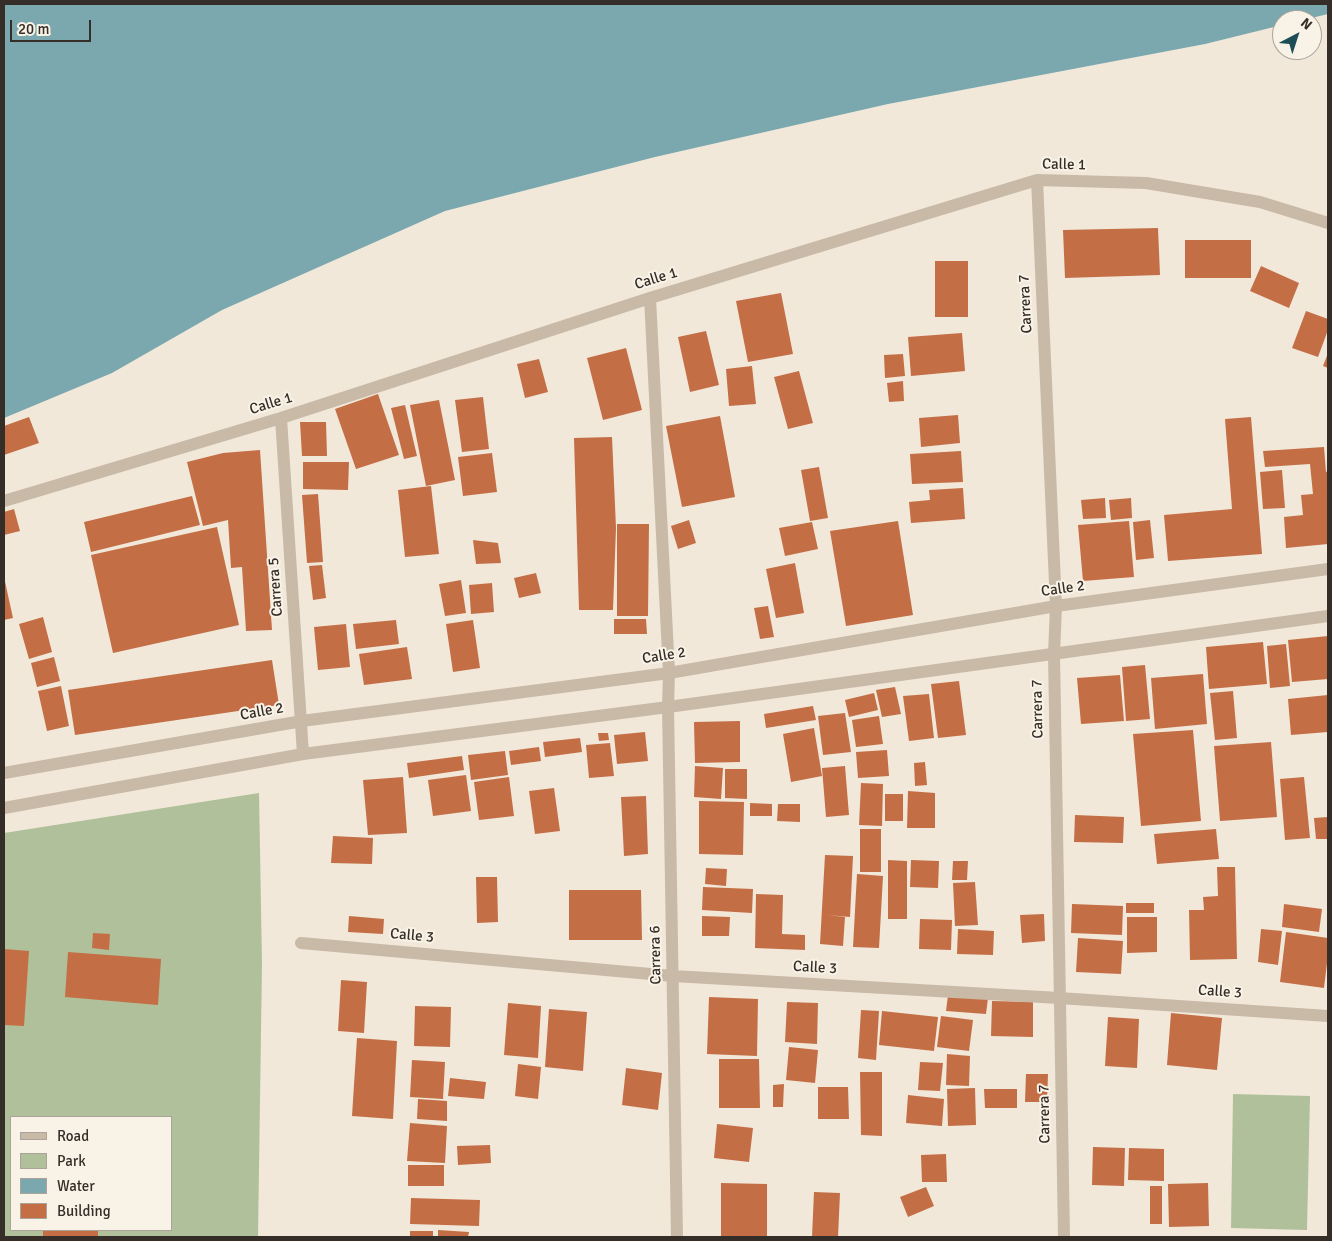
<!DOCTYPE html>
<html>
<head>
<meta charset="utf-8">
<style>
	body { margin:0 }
	#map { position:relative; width:1332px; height:1241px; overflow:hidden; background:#f1e8da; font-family:Signika,sans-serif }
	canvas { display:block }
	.frame { position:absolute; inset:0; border:5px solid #352d27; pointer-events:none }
	.legend { position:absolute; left:10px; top:1116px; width:162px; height:115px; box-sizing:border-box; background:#f9f2e7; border:1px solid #aba39a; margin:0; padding:6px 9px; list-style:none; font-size:15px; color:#352d27 }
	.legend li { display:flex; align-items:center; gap:10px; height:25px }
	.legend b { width:25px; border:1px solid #aba39a }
	.north { position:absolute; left:1272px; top:10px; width:50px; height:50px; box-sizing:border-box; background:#f9f2e7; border:1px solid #aba39a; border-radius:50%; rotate:40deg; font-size:14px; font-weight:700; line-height:20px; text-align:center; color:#352d27 }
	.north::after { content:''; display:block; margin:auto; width:18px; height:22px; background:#1d4e56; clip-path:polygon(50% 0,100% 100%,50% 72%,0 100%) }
	.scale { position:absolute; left:10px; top:20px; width:81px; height:22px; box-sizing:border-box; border:2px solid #352d27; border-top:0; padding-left:6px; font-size:15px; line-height:18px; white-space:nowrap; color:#352d27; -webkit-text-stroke:4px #f9f2e7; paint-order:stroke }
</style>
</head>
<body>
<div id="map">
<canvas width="1332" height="1241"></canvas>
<div class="frame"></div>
<ul class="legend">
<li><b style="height:6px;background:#c9b9a7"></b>Road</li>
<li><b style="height:14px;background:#b0c09b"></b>Park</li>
<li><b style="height:14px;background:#7aa8ae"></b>Water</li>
<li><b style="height:14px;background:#c46e45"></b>Building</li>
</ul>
<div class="north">N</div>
<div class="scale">20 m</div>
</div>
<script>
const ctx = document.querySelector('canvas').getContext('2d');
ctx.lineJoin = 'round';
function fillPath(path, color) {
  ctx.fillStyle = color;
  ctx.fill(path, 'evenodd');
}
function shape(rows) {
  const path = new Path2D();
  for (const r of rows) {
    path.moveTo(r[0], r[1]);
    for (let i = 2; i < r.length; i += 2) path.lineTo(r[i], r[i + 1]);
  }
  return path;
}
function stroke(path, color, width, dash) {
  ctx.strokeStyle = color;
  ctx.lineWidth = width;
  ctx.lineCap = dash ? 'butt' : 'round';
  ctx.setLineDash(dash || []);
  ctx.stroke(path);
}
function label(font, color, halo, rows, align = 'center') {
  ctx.font = font + ' Signika,sans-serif';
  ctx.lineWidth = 4;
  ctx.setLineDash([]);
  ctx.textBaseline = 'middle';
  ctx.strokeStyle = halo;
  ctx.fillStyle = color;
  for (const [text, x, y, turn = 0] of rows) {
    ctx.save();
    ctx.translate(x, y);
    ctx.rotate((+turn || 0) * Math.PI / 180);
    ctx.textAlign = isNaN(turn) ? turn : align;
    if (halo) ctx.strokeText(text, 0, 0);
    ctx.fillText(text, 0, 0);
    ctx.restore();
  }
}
fillPath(shape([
	[259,793,262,964,258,1237,4,1237,4,833],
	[11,1117,171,1117,171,1230,11,1230],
	[1233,1094,1310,1096,1307,1230,1231,1228]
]), '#b0c09b');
fillPath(shape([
	[4,4,1328,4,1328,14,1303,20,1282,20,1282,25,1205,44,888,104,655,157,445,211,222,310,112,373,4,418]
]), '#7aa8ae');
fillPath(shape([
	[1158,228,1160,275,1065,278,1063,230],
	[1185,240,1251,240,1251,278,1185,278],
	[935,261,968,261,968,317,935,317],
	[1261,266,1299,283,1289,308,1250,291],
	[781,293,793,354,748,362,736,301],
	[1306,311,1328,319,1328,330,1318,357,1292,348],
	[706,331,719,385,690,392,678,337],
	[962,333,965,371,911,376,908,337],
	[626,348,642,410,603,420,587,358],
	[1328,353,1328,368,1323,366],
	[903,354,905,376,885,378,884,355],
	[539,359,548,392,525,398,517,364],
	[752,366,756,404,729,406,726,369],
	[799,371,813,423,788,429,774,377],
	[903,381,904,401,889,402,887,383],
	[378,394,399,455,356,469,335,409],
	[483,397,489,449,462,452,455,400],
	[439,400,455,480,426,486,410,405],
	[405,405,417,456,404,459,391,408],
	[958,415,960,443,921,447,919,418],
	[720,416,735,497,682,507,666,426],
	[29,417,39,443,4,455,4,426],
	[1251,417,1262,554,1168,561,1164,515,1232,509,1225,419],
	[300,422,326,422,327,456,302,456],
	[612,437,616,528,613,610,579,610,574,438],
	[1324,447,1326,472,1328,471,1328,544,1286,548,1284,517,1303,515,1301,495,1313,494,1310,464,1265,467,1263,451],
	[260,450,272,630,246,631,242,567,231,568,228,520,203,526,187,462,223,453],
	[961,451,963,482,912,484,910,454],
	[492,453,497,492,463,496,458,457],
	[303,462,349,462,348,490,303,489],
	[819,467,828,518,810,521,801,470],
	[1282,470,1285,508,1263,509,1260,472],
	[431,486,439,554,405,557,398,490],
	[963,488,965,519,911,523,909,502,930,500,929,490],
	[318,494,323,562,307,563,302,495],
	[192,496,200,525,91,552,84,522],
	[1105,498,1106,518,1083,519,1081,500],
	[1131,498,1132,518,1111,520,1109,500],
	[14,509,20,531,4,535,4,512],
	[689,520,696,543,678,549,671,526],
	[1150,520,1154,558,1136,560,1133,522],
	[898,521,913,615,846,626,830,531],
	[1129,521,1134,577,1083,581,1078,525],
	[812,522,818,549,785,556,779,528],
	[617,524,649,524,648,616,617,616],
	[217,527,239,625,113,653,91,555],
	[473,540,498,543,501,563,476,564],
	[795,563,804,613,776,618,766,569],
	[322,565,326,598,313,600,309,566],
	[536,573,541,593,519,598,514,578],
	[4,577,13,618,4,620],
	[461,580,466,613,445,616,439,584],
	[492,583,494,612,471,614,469,585],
	[768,606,774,637,760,639,754,608],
	[43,617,52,652,29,659,19,624],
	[614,619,646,619,647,634,614,634],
	[396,620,399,644,356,649,353,624],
	[473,620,480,668,453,672,446,624],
	[346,624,350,667,318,670,314,627],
	[1328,636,1328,679,1292,682,1288,640],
	[1263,642,1267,684,1209,689,1206,647],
	[1286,644,1290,686,1270,688,1267,646],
	[407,647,412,679,364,685,359,654],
	[54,657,60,681,37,687,31,663],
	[272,660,279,705,75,735,68,690],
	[1145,665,1150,719,1126,721,1122,667],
	[1203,674,1207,724,1155,729,1151,678],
	[1120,675,1124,721,1081,724,1077,678],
	[959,681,966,735,938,738,931,684],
	[61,686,69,726,47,731,38,691],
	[895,687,901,714,882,717,876,690],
	[1233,691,1237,738,1215,740,1210,693],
	[874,693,878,710,849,717,845,700],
	[929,694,934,738,909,741,903,696],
	[1328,695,1328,732,1291,735,1288,699],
	[813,706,816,720,766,728,764,714],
	[845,713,851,752,823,755,818,716],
	[879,716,883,744,856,747,852,720],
	[740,721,740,762,695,763,694,722],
	[814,728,822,776,791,782,783,734],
	[1193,730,1201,821,1141,826,1133,734],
	[645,732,648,761,617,764,614,735],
	[598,733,608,733,609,740,599,741],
	[580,738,582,752,545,757,543,742],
	[1271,742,1277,817,1220,821,1214,746],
	[610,743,614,776,589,778,586,745],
	[539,747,541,761,511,765,509,751],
	[887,750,889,776,858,778,856,752],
	[505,751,508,775,471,780,468,755],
	[462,756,464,770,409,778,407,763],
	[925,762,927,785,915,786,914,763],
	[695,766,723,768,721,799,694,797],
	[845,766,849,815,826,817,822,768],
	[725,769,747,769,747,799,725,798],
	[466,775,471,811,433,816,428,780],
	[403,777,407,833,368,835,363,780],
	[509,777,514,816,479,820,474,782],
	[1304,777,1310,838,1285,840,1280,779],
	[861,783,883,784,882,826,859,825],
	[554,788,560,831,535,834,529,791],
	[908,791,935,793,935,828,907,828],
	[885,794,903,794,903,821,885,821],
	[646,796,648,854,624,856,621,797],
	[699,801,744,802,743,855,699,854],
	[750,803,772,804,772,816,750,816],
	[778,804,800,804,800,822,777,821],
	[1075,815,1124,817,1123,843,1074,842],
	[1328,817,1328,839,1316,839,1314,818],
	[860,829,881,829,881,872,860,872],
	[1216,829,1219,859,1157,864,1154,834],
	[333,836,373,838,372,864,331,863],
	[825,855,853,856,850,917,827,915,845,917,843,946,820,944],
	[888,860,907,861,907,919,888,919],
	[911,860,939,861,938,888,910,887],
	[953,861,968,861,967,880,952,880],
	[1217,867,1235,867,1237,959,1190,960,1189,910,1204,910,1203,897,1218,896],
	[706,868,727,869,726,886,705,884],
	[857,874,883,876,879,948,853,947],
	[476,877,497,877,498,922,477,923],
	[975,882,978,925,955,926,953,883],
	[703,887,753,889,752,913,702,910],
	[569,890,641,890,642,940,569,940],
	[756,894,783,895,782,934,805,935,805,950,755,948],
	[1126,903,1154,903,1154,913,1126,913],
	[1072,904,1123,906,1122,935,1071,933],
	[1284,904,1322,909,1319,932,1282,927],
	[1044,914,1045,941,1022,943,1020,915],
	[349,916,384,919,383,934,348,932],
	[702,916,730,917,729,936,702,936],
	[1127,917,1157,917,1157,952,1127,953],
	[920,919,952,920,951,950,919,949],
	[958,929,994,931,993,955,957,954],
	[1261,929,1282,931,1278,965,1258,962],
	[1286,932,1328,938,1328,955,1324,988,1280,982],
	[93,933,110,934,109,950,92,948],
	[1078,938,1123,941,1121,974,1076,972],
	[4,949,29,951,24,1026,4,1025],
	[68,952,161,959,158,1005,65,997],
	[341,980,367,982,364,1033,338,1031],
	[948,995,988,998,986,1014,946,1011],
	[709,997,758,999,757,1056,707,1054],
	[992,1001,1033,1002,1033,1037,991,1036],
	[787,1002,818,1003,817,1044,785,1042],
	[508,1003,541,1006,538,1058,504,1055],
	[415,1006,451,1007,450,1047,414,1046],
	[549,1009,587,1012,583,1071,545,1067],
	[861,1010,879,1011,876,1060,858,1058],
	[882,1011,938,1017,934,1051,879,1045],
	[1171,1013,1222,1018,1217,1070,1167,1065],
	[941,1016,973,1020,969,1051,937,1047],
	[1108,1017,1139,1019,1137,1068,1105,1066],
	[357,1038,397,1041,393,1119,352,1116],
	[789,1047,818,1050,815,1083,786,1080],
	[947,1054,970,1056,969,1086,946,1085],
	[719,1059,759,1059,760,1108,719,1108],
	[412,1060,445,1062,443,1099,410,1097],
	[920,1062,943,1063,940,1091,918,1090],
	[518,1064,541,1067,538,1099,515,1096],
	[626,1068,662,1073,658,1110,622,1105],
	[860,1072,882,1072,882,1136,861,1135],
	[1026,1074,1048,1074,1047,1102,1025,1102],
	[450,1078,486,1082,484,1099,448,1096],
	[784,1084,783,1107,773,1107,773,1085],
	[818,1087,848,1087,849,1119,818,1119],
	[975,1088,976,1125,948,1126,947,1089],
	[984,1089,1017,1089,1017,1108,985,1108],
	[908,1095,944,1099,942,1126,906,1123],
	[418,1099,447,1101,447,1121,417,1119],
	[410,1123,447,1126,445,1163,407,1161],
	[717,1124,753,1128,749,1162,714,1158],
	[490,1145,491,1163,458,1165,457,1146],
	[1093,1147,1125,1148,1124,1186,1092,1185],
	[1129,1148,1164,1149,1164,1181,1128,1180],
	[946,1154,947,1182,922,1182,921,1155],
	[408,1165,444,1165,444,1186,408,1186],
	[721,1183,767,1184,767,1237,721,1237],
	[1208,1183,1209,1226,1169,1227,1168,1184],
	[1150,1186,1162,1186,1162,1224,1150,1224],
	[926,1187,934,1206,908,1217,900,1197],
	[814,1192,840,1193,838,1237,812,1237],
	[411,1198,480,1200,479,1226,410,1224],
	[43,1230,98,1230,98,1237,43,1237],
	[438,1230,469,1232,468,1237,438,1237],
	[410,1231,433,1231,433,1237,410,1237]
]), '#c46e45');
stroke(shape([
	[1037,180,1056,606,1054,654,1064,1237],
	[650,298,669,673,668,707,677,1237],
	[281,418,303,754],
	[4,501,281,418,650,298,1037,180,1146,183,1260,202,1328,223],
	[4,773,302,721,669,673,1056,606,1328,569],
	[4,808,303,754,668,707,1328,616],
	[301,943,673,976,1059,998,1328,1016]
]), '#c9b9a7', 12);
label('15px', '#352d27', '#f9f2e7', [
	["Calle 1",1064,165,1],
	["Calle 1",656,279,-17],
	["Carrera 7",1026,304,-93],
	["Calle 1",271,404,-17],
	["Carrera 5",276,587,-94],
	["Calle 2",1063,589,-8],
	["Calle 2",664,656,-9],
	["Carrera 7",1038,709,-91],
	["Calle 2",262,712,-10],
	["Calle 3",412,936,5],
	["Carrera 6",656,955,-91],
	["Calle 3",815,968,3],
	["Calle 3",1220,992,4],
	["Carrera 7",1045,1114,-91]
]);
</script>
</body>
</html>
